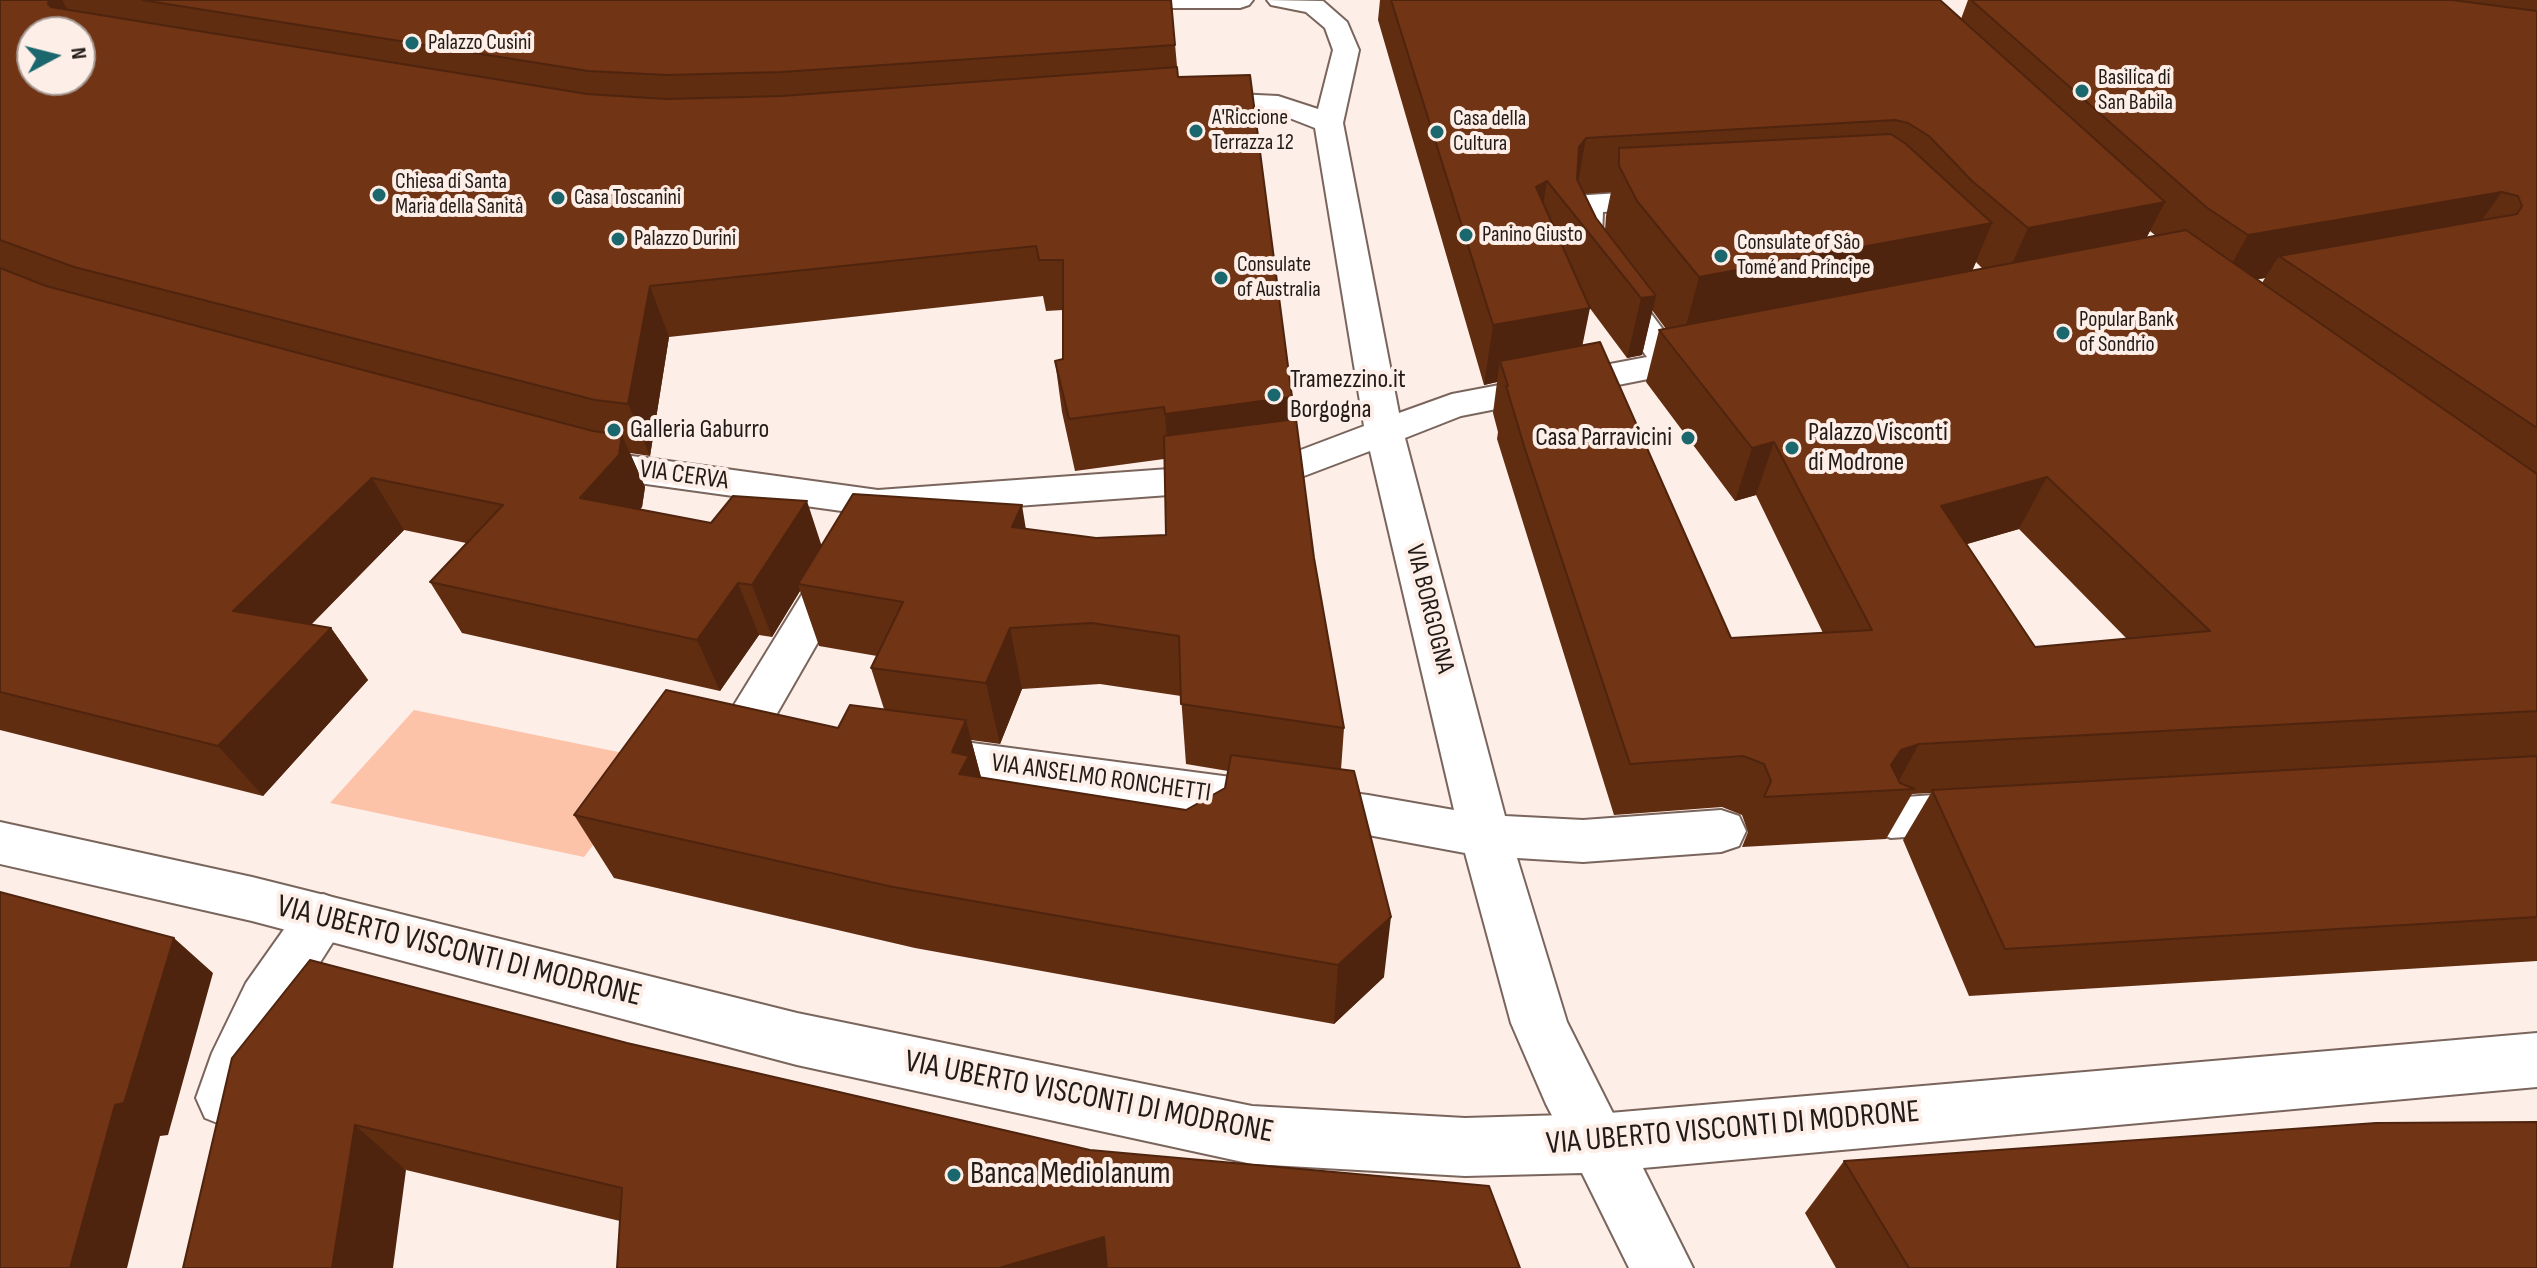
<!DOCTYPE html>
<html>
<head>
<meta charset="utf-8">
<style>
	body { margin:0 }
	#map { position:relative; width:2537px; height:1268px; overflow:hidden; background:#fdeee8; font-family:"Sofia Sans Condensed",sans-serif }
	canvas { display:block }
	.north { position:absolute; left:16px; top:16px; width:80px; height:80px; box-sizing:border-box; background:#fdeee8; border:2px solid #a69a94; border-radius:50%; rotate:83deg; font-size:22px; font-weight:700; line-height:32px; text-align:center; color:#231b17 }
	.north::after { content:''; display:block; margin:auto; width:28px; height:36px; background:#1a686d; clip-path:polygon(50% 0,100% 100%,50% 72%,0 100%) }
</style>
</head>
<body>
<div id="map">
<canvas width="2537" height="1268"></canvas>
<div class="north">N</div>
</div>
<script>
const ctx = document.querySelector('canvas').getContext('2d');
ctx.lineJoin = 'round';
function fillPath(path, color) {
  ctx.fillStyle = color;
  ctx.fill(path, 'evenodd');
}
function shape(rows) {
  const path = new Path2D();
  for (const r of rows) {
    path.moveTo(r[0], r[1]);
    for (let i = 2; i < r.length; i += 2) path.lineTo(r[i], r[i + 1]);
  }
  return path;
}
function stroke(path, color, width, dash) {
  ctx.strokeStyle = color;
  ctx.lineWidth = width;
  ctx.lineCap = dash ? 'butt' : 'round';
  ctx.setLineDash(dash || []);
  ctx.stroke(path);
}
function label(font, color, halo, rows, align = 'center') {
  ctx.font = font + ' "Sofia Sans Condensed",sans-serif';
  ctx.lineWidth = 8;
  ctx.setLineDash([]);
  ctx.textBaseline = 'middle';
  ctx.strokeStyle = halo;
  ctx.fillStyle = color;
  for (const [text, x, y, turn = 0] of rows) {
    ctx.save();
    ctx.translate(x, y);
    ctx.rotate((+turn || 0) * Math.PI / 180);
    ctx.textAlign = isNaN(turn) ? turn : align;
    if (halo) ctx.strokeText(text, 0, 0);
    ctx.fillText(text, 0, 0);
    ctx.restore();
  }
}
fillPath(shape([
	[414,710,657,760,584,857,330,803]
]), '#fcc3a9');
const minor = shape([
	[1122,0,1253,0,1249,5,1240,8,1135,8,1126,5,1122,0],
	[1267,0,1323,1,1347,22,1359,50,1343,123,1399,413,1452,394,1647,357,1587,274,1570,235,1572,204,1577,197,1588,195,1669,190,1680,192,1685,199,1680,206,1669,208,1603,212,1602,235,1620,272,1679,351,1706,346,1719,349,1724,357,1719,365,1461,416,1405,438,1505,816,1583,820,1721,810,1739,816,1746,831,1739,846,1721,852,1583,862,1517,858,1567,1022,1628,1143,1619,1164,1598,1172,1577,1164,1546,1104,1511,1023,1465,853,1368,835,919,774,902,768,895,755,902,742,919,736,1368,795,1454,810,1370,451,1304,476,1169,495,878,516,617,480,567,467,562,458,567,449,581,446,617,454,878,490,1169,469,1298,451,1364,426,1315,128,1274,112,1195,108,1185,106,1181,100,1185,94,1195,92,1278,96,1318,109,1333,50,1325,28,1306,12,1271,5,1267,0],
	[840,552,855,557,861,567,775,717,793,723,800,736,793,749,776,754,726,744,720,731,726,718,825,557,840,552],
	[1977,792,1994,798,2002,812,1994,826,1977,832,1891,838,1874,832,1866,818,1874,804,1891,798,1977,792],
	[323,894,342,901,349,917,284,1019,245,1118,225,1126,205,1118,196,1098,212,1053,246,983,304,901,323,894]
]);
const tertiary = shape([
	[0,822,252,877,797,1013,1252,1106,1465,1118,1598,1114,2537,1033,2537,1087,1643,1168,1693,1268,1629,1268,1582,1173,1465,1176,1252,1164,797,1065,252,921,0,864,0,822]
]);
stroke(minor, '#7a655c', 4);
stroke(tertiary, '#7a655c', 4);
fillPath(minor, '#fff');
fillPath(tertiary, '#fff');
fillPath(shape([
	[0,0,1171,0,1178,77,1292,397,1292,419,1314,558,1344,728,1341,770,1384,977,1334,1024,915,948,614,878,574,815,838,728,884,709,871,668,877,656,819,646,800,591,772,637,759,635,720,691,462,633,430,582,466,543,404,530,311,625,331,628,368,680,263,796,0,730],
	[1043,296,1046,311,1063,310,1063,359,1055,361,1062,412,1075,471,1164,459,1166,535,1096,538,1026,529,822,545,640,509,642,507,645,487,630,453,650,456,669,337],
	[1100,684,1181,696,1186,764,1228,771,1225,788,1186,810,981,777,971,740,1000,744,1022,689],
	[1380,0,1940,0,1961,19,1968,0,2537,0,2537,961,1969,996,1903,840,1931,793,1912,794,1886,839,1742,847,1748,832,1742,815,1722,807,1614,815,1497,439,1498,432,1493,413,1497,382,1484,385,1378,20],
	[1611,192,1606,216,1605,230,1596,218,1584,194],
	[2150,231,2156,236,2146,238],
	[1976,262,1983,269,1972,271],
	[2265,278,2262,283,2256,279,2258,279],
	[1589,307,1627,358,1642,355,1652,310,1666,329,1659,330,1646,382,1735,501,1756,495,1823,633,1731,638,1582,345],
	[2019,529,2127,639,2035,647,1966,544],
	[627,1043,1090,1150,620,1221,406,1170,232,1058],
	[1844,1161,2537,1268,1836,1268,1805,1213]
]), '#612d11');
fillPath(shape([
	[49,0,62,0,80,30,78,32,48,4],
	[1586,138,1576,194,1579,147],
	[1547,181,1538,238,1536,187],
	[2502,192,2466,242,2279,256,2265,278,2219,286,2248,235],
	[2165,202,2135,260,2002,286,2028,228],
	[1992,223,1963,293,1680,348,1699,277],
	[650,286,669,337,650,456,628,404],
	[1656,296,1642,355,1627,358,1641,298],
	[1590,308,1578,367,1500,361,1497,382,1484,385,1493,325],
	[1292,397,1291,449,1169,466,1165,414],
	[622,435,645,487,642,507,605,549,580,498],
	[1774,442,1756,495,1735,501,1752,448],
	[2047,477,2019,529,1916,559,1941,506],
	[372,478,404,530,274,662,233,611],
	[807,501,824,553,798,584,800,591,772,637,752,585],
	[1022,505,1032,567,1012,527],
	[738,583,759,635,720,691,697,640],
	[331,628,368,680,263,796,218,746],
	[1010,628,1022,689,1000,744,986,683],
	[966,720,983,785,976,838,952,752],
	[1919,744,1894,790,1891,765,1901,750],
	[1391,917,1384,977,1334,1024,1338,965],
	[174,938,213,973,168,1135,160,1136,127,1268,70,1268,115,1105],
	[355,1125,406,1170,393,1268,332,1268],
	[1104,1237,1112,1268,999,1268]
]), '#4f240e');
const building = shape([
	[0,0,49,0,48,4,51,7,587,94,666,99,782,96,1177,67,1178,77,1250,75,1292,397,1165,414,1164,407,1069,419,1055,361,1063,359,1063,260,1039,260,1036,246,650,286,628,404,595,400,74,267,0,240,0,0],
	[32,32,80,32,80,80,32,80,32,32],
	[142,0,1171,0,1175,45,782,72,667,75,588,71,142,0],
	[1391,0,1940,0,2165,202,2028,228,1972,181,1929,136,1908,123,1895,120,1586,138,1579,147,1577,179,1596,218,1656,296,1641,298,1547,181,1536,187,1590,308,1493,325,1391,0],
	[1971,0,2452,0,2537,11,2537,428,2279,256,2517,214,2522,206,2518,196,2502,192,2248,235,2206,207,1971,0],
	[1891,134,1906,144,1992,223,1699,277,1637,201,1619,166,1619,148,1891,134],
	[2186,230,2537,474,2537,711,1919,744,1901,750,1891,765,1900,783,1915,789,1764,797,1771,781,1764,764,1743,756,1630,764,1525,449,1506,386,1508,386,1500,361,1600,342,1731,638,1872,630,1774,442,1752,448,1659,330,2186,230],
	[2047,477,2210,631,2035,647,1941,506,2047,477],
	[0,268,46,286,593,431,622,435,619,455,580,498,711,523,733,496,807,501,752,585,738,583,697,640,430,582,503,505,372,478,233,611,331,628,218,746,0,692,0,268],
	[1296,419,1314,558,1344,728,1181,704,1179,636,1092,623,1010,628,986,683,871,668,903,602,798,584,853,494,1022,505,1012,527,1096,538,1166,535,1164,436,1296,419],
	[666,690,838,728,850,705,966,720,952,752,969,756,959,774,1186,810,1225,788,1231,755,1354,771,1391,917,1338,965,893,887,574,815,666,690],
	[2537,756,2537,917,2005,949,1932,790,2537,756],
	[0,892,174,938,124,1103,115,1105,70,1268,0,1268,0,892],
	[310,960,627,1043,1090,1150,1489,1186,1520,1268,1107,1268,1104,1237,999,1268,617,1268,622,1188,355,1125,332,1268,183,1268,232,1058,310,960],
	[2537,1122,2537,1268,1909,1268,1844,1161,2376,1123,2537,1122]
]);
fillPath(building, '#713414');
stroke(building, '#4f240e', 2);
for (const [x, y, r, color] of [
	[412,43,8,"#1a686d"],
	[2082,91,8,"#1a686d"],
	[1196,131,8,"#1a686d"],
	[1437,132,8,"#1a686d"],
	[379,195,8,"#1a686d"],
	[558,198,8,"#1a686d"],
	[1466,235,8,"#1a686d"],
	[618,239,8,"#1a686d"],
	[1721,256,8,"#1a686d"],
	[1221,278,8,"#1a686d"],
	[2063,333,8,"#1a686d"],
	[1274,395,8,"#1a686d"],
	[614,430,8,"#1a686d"],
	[1688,438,8,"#1a686d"],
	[1792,448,8,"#1a686d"],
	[954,1175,8,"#1a686d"]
]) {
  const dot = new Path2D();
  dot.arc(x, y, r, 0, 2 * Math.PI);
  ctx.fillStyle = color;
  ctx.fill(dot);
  stroke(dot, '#fdeee8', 3);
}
label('22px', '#231b17', '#fdeee8', [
	["Palazzo Cusini",428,43],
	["Basilica di",2098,78],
	["San Babila",2098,103],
	["A'Riccione",1212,118],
	["Terrazza 12",1212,143],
	["Casa della",1453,119],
	["Cultura",1453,144],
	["Chiesa di Santa",395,182],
	["Maria della Sanità",395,207],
	["Casa Toscanini",574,198],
	["Panino Giusto",1482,235],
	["Palazzo Durini",634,239],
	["Consulate of São",1737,243],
	["Tomé and Príncipe",1737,268],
	["Consulate",1237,265],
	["of Australia",1237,290],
	["Popular Bank",2079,320],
	["of Sondrio",2079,345]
], 'left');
label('26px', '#231b17', '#fdeee8', [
	["Tramezzino.it",1290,380],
	["Borgogna",1290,410],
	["Galleria Gaburro",630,430],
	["Palazzo Visconti",1808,433],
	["di Modrone",1808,463],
	["Casa Parravicini",1672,438,"right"]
], 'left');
label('26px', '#231b17', '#fdeee8', [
	["VIA CERVA",684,476,8],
	["VIA BORGOGNA",1429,609,76],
	["VIA ANSELMO RONCHETTI",1101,779,8]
]);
label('32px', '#231b17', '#fdeee8', [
	["VIA UBERTO VISCONTI DI MODRONE",459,952,14],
	["VIA UBERTO VISCONTI DI MODRONE",1089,1098,11],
	["VIA UBERTO VISCONTI DI MODRONE",1733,1129,-5]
]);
label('32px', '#231b17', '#fdeee8', [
	["Banca Mediolanum",970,1175]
], 'left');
</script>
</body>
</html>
